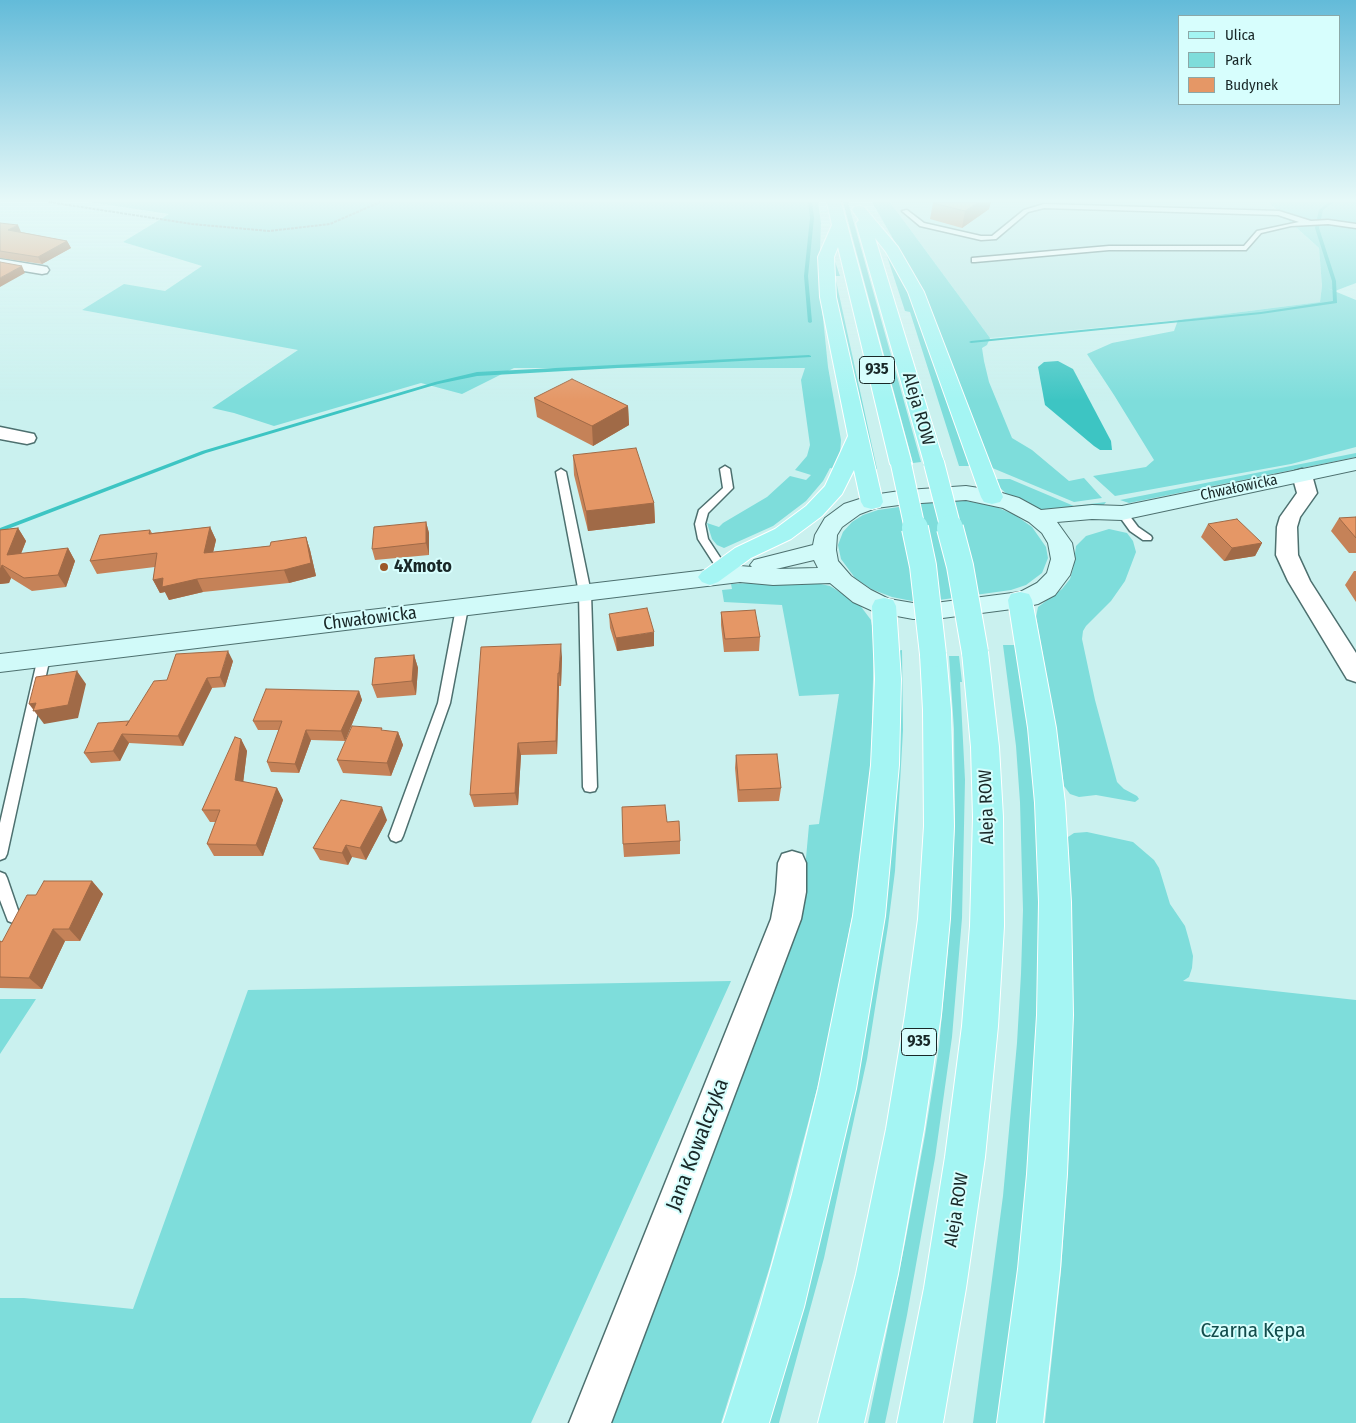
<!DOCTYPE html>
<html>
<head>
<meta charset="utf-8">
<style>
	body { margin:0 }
	#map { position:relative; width:1356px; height:1423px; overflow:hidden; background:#caf1ef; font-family:"Fira Sans Condensed",sans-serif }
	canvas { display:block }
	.legend { position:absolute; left:1178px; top:15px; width:162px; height:90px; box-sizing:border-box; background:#d7fefd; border:1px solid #8ba8a8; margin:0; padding:6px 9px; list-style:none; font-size:15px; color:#192828 }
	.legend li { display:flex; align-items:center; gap:10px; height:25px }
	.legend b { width:25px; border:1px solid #8ba8a8 }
</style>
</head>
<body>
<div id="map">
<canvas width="1356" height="1423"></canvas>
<ul class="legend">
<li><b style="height:6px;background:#a4f5f3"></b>Ulica</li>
<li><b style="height:14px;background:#7edddb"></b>Park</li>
<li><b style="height:14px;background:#e59766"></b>Budynek</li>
</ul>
</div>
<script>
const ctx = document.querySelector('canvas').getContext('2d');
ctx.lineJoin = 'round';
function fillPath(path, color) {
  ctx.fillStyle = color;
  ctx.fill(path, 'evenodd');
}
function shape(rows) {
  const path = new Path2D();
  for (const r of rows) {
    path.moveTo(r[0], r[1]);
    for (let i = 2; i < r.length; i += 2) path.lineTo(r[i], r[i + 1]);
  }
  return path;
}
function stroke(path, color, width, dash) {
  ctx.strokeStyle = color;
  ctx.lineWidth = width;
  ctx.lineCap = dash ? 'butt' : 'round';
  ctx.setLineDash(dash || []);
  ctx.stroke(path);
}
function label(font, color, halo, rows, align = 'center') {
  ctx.font = font + ' "Fira Sans Condensed",sans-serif';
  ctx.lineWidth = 4;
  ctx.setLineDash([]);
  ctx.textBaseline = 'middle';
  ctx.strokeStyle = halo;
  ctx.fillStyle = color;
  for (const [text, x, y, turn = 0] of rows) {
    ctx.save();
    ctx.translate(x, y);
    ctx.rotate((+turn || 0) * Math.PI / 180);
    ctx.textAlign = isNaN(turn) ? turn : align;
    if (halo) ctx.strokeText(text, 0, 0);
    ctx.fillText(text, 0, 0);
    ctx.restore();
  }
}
fillPath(shape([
	[890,202,1268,202,1319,248,1322,286,1320,302,1178,320,990,338]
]), '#b5e6e4');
fillPath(shape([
	[89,202,818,202,821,223,819,279,828,367,841,440,840,455,836,469,830,468,823,481,806,501,773,526,724,548,717,545,712,539,707,523,719,527,723,523,767,497,790,476,806,480,811,475,795,470,807,456,810,445,801,380,805,368,514,368,462,394,421,383,274,426,234,413,212,408,298,350,82,310,124,284,165,291,202,266,123,242,169,214],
	[843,202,848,202,921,462,913,463],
	[872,202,890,202,990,338,987,345,982,348,984,361,989,382,1012,438,1032,450,1069,481,1084,478,1102,498,1074,502,990,467,926,296],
	[1268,202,1356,202,1356,283,1335,291,1327,288,1356,300,1356,447,1291,464,1115,496,1093,476,1146,467,1154,460,1114,395,1087,354,1112,343,1174,331,1178,320,1320,302,1322,286,1319,248],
	[885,250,912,299,971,466,959,466,910,312,905,311],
	[833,256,840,276,835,276,877,469,873,469,835,295],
	[1356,453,1356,457,1149,499,1129,503,1120,500],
	[995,479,1010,479,1074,506,1106,502,1103,506,1051,511,1042,510,1008,495,999,487],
	[962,500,994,506,1015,515,1032,527,1046,547,1048,558,1042,573,1026,585,1011,590,932,601,912,601,892,597,871,589,855,578,841,559,838,545,843,532,852,522,863,515,878,510,934,502],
	[1109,529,1127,533,1133,541,1136,552,1125,581,1111,601,1086,626,1083,631,1082,639,1095,700,1117,782,1124,789,1137,796,1139,799,1135,802,1096,795,1079,797,1070,794,1064,786,1057,734,1036,617,1038,607,1062,589,1070,579,1073,569,1076,546,1086,536],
	[803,580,830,586,859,604,871,620,874,637,871,764,861,856,854,907,821,1074,770,1266,721,1423,604,1423,805,869,809,825,819,824,839,694,799,696,782,605,724,602,722,590,732,589,731,584],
	[1003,645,1018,645,1021,665,1037,810,1041,976,1027,1203,999,1423,973,1423,1003,1196,1017,1043,1021,974,1023,910,1020,802,1016,746],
	[902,650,903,730,895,871,888,926,867,1059,824,1258,780,1419,779,1423,767,1423,774,1398,897,651],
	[949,656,959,656,962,682,960,682,965,780,962,918,952,1037,935,1158,907,1315,889,1404,885,1423,868,1423,905,1243,925,1135,939,1047,949,936,955,821,954,729],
	[1087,832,1133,842,1154,860,1159,868,1170,904,1185,926,1189,940,1193,956,1192,968,1189,977,1183,981,1356,1000,1356,1423,1045,1423,1061,1271,1070,1135,1073,970,1068,841,1068,837,1074,833],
	[731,981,531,1423,0,1423,0,1298,24,1298,133,1309,248,990],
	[0,999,36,999,0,1054]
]), '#7edddb');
fillPath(shape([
	[1058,361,1073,369,1111,441,1112,450,1100,450,1094,446,1045,405,1038,367,1044,362]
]), '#3dc5c3');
fillPath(shape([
	[808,202,812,202,814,218,808,276,812,322,810,323,808,322,804,276,810,218,808,202],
	[1329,202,1334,202,1323,210,1319,228,1336,281,1337,303,1261,314,971,343,969,342,971,341,1261,312,1333,301,1332,281,1315,228,1319,210,1329,202],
	[809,355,811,356,811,357,477,376,438,384,206,453,0,532,0,528,202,451,435,382,477,372,809,355]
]), '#3dc5c3');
const lane = shape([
	[1044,204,1279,211,1311,221,1328,220,1356,224,1356,228,1328,224,1291,226,1261,233,1246,250,1109,250,975,262,972,262,972,258,1109,246,1244,246,1257,231,1299,222,1278,215,1044,208,1028,212,996,239,981,240,920,226,902,211,907,210,924,223,981,236,992,236,1024,210,1044,204],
	[725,466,730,469,733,488,708,513,705,524,708,539,727,568,722,571,718,570,698,539,695,524,699,510,723,488,720,469,725,466],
	[561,469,566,472,591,593,597,787,595,791,590,792,585,791,583,787,579,593,556,472,561,469],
	[1122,510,1126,511,1138,527,1151,536,1152,538,1151,540,1143,540,1130,531,1117,513,1122,510],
	[462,604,468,608,450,703,403,836,401,840,396,842,391,840,389,836,438,703,456,608,462,604],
	[44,653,50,657,7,854,5,858,0,860,0,823,38,657,44,653],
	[0,872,5,874,7,878,20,916,18,921,13,923,8,921,0,900,0,872]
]);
const street = shape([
	[0,259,42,266,47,267,49,270,47,273,42,274,0,267,0,259],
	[0,427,34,434,36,438,34,442,27,444,0,439,0,427],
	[1302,469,1309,471,1312,475,1317,493,1300,517,1297,527,1298,555,1310,581,1356,653,1356,682,1347,679,1288,581,1276,555,1277,527,1280,517,1297,493,1292,475,1295,471,1302,469],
	[792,851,802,854,806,863,806,892,801,919,611,1423,569,1423,771,919,776,892,778,863,782,854,792,851]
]);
const secondary = shape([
	[1356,458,1356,470,1122,520,1092,519,1057,522,1072,543,1075,559,1070,575,1055,595,1038,604,1020,608,935,619,913,619,875,612,853,602,830,583,773,585,740,582,0,672,0,654,740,566,752,567,750,565,754,560,813,545,815,535,825,518,844,504,872,495,907,490,966,486,992,490,1019,498,1041,510,1092,505,1122,506,1356,458],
	[966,500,1003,508,1029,522,1042,533,1048,543,1051,559,1047,573,1037,583,1020,592,935,603,913,603,889,599,871,590,851,576,838,561,836,550,837,535,842,527,860,514,876,508,907,504,966,500],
	[814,560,818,568,776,569,814,560]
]);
const primary = shape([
	[827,202,841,202,912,464,908,468,901,470,894,468,890,464,838,247,834,257,836,297,883,502,880,507,872,509,864,507,861,502,854,470,842,494,822,516,791,539,751,558,718,582,710,585,702,582,698,577,702,572,735,548,775,529,806,506,825,486,848,436,820,297,818,257,832,225,827,202],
	[859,206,864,207,898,247,924,292,1003,497,1000,502,992,504,984,502,981,497,908,292,886,252,875,238,944,463,941,467,934,469,927,467,924,463,856,223,859,220,852,210,854,207,859,206],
	[1020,592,1029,594,1032,600,1056,728,1065,803,1071,902,1073,1015,1067,1174,1060,1269,1043,1423,997,1423,1018,1269,1027,1174,1037,1015,1039,902,1035,803,1028,728,1008,600,1011,594,1020,592],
	[884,598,893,600,896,606,901,679,899,765,885,916,856,1089,804,1307,769,1423,723,1423,760,1307,792,1194,818,1089,853,916,871,765,875,679,872,606,875,600,884,598],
	[975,643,984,646,988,652,999,747,1003,817,1004,926,998,1026,985,1157,966,1288,943,1423,897,1423,924,1288,945,1157,962,1026,970,926,973,817,971,747,962,652,966,646,975,643],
	[933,645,942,648,946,654,951,710,954,826,950,919,941,1015,924,1129,898,1274,864,1423,818,1423,856,1274,886,1129,905,1015,918,919,924,826,923,710,920,654,924,648,933,645]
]);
stroke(lane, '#4d706f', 3);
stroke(street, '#4d706f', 3);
stroke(secondary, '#4d706f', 2);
stroke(primary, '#fff', 2);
stroke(shape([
	[49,202,192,224,269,231,330,224,380,202]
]), '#7d9998', 2, [3, 1]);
fillPath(lane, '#fff');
fillPath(street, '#fff');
fillPath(secondary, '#d1faf9');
fillPath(primary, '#a4f5f3');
const primaryBridgeFar1 = shape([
	[934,463,951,529],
	[901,464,915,529]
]);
const primaryBridge = shape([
	[915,528,923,566,933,654],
	[950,528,960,566,975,652]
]);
stroke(primaryBridgeFar1, '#fff', 22, []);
stroke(primaryBridge, '#fff', 28, []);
stroke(primaryBridgeFar1, '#a4f5f3', 20);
stroke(primaryBridge, '#a4f5f3', 26);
fillPath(shape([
	[933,203,989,209,962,228,930,219],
	[0,223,21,232,67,241,71,248,42,264,0,258],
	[534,398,628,406,629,425,593,446,537,417],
	[573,455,654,503,655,523,588,531,574,475],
	[1356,517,1356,553,1349,553,1331,531,1339,518],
	[426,522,429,533,429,555,375,560,372,549],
	[1208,524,1262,543,1255,556,1224,561,1201,537],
	[210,527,216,540,213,552,270,546,306,537,310,550,316,576,289,583,203,592,169,600,165,592,160,593,153,580,155,567,97,574,90,561,150,530,152,533],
	[18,528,26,541,21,554,68,548,75,561,66,587,32,591,11,578,9,583,0,584,0,530],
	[1354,571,1356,571,1356,602,1345,585],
	[721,612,760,637,759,651,724,652,721,625],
	[609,614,654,646,617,651,610,628],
	[414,655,418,668,416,695,377,698,372,685],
	[562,657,561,686,559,686,557,754,521,755,518,805,474,807,470,795],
	[233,661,225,687,212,688,183,746,129,743,120,761,91,763,84,753,129,721],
	[359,691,362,700,345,741,311,740,299,773,271,772,267,762,279,730,258,730,253,721],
	[398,732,403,745,391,776,343,773,337,760],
	[241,739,247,751,243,782,277,788,283,800,263,856,214,856,207,844,216,822,210,822,202,810],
	[736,755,781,788,779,801,738,802,735,768],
	[387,820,366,860,352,857,348,865,320,860,313,848],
	[667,822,680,841,680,854,624,857,623,844],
	[92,881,103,894,80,941,65,941,42,989,0,988,0,941,2,942,36,895]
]), '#c58258');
fillPath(shape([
	[979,202,991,202,989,209,962,228,965,211],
	[18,225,21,232,8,230],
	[67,241,71,248,42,264,38,257],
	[22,266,25,273,0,287,0,278],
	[628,406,629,425,593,446,592,426],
	[654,503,655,523,588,531,586,511],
	[426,522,429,533,429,555,426,543],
	[210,527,216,540,210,566,204,553],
	[18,528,26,541,15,568,7,555],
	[306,537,310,550,316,576,289,583,284,570],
	[1262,543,1255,556,1224,561,1232,548],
	[68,548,75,561,66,587,58,575],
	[2,565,11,578,9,583,0,584,0,570],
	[163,578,197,579,203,592,169,600,165,592,160,593,153,580],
	[654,632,654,646,617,651,616,638],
	[561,644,562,657,561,686,559,673],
	[228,651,233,661,225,687,220,677],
	[414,655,418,668,416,695,412,681],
	[77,671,86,684,78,718,44,724,29,704],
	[558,673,559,686,557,754,556,741],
	[207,678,212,688,183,746,178,736],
	[359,691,362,700,345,741,341,731],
	[306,730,311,740,299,773,295,764],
	[398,732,403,745,391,776,387,763],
	[122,734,129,743,120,761,113,751],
	[241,739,247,751,242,792,235,780],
	[518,743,521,755,518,805,515,793],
	[277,788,283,800,263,856,256,845],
	[382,807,387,820,366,860,360,848],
	[346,845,352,857,348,865,342,853],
	[92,881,103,894,80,941,69,929],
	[53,929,65,941,42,989,29,978]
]), '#a06a47');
const building = shape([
	[933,202,979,202,965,211,933,203,933,202],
	[0,223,18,225,8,230,67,241,38,257,0,251,0,223],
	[0,262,22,266,0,278,0,262],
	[572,379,628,406,592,426,534,398,572,379],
	[636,448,654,503,586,511,573,455,636,448],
	[1356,517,1356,538,1339,518,1356,517],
	[1237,519,1262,543,1232,548,1208,524,1237,519],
	[426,522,426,543,372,549,374,527,426,522],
	[210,527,204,553,270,546,271,542,306,537,311,563,284,570,197,579,162,587,163,578,153,580,157,553,90,561,100,535,150,530,149,534,210,527],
	[18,528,7,555,68,548,58,575,24,578,2,565,0,570,0,530,18,528],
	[647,608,654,632,616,638,609,614,647,608],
	[755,610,760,637,725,639,721,612,755,610],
	[561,644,559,673,558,673,556,741,518,743,515,793,470,795,481,647,561,644],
	[228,651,220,677,207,678,178,736,122,734,113,751,84,753,98,723,129,721,126,726,154,681,167,680,176,654,228,651],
	[414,655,412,681,372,685,375,658,414,655],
	[77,671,68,705,33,711,36,703,29,704,36,677,77,671],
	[266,689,359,691,341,731,306,730,295,764,267,762,282,721,253,721,266,689],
	[352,726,382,728,381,730,398,732,387,763,337,760,352,726],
	[235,737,241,739,235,780,277,788,256,845,207,844,220,810,202,810,235,737],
	[777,754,781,788,739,790,736,755,777,754],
	[341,800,382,807,360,848,346,845,342,853,313,848,341,800],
	[665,805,667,822,679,821,680,841,623,844,622,807,665,805],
	[44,881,92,881,69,929,53,929,29,978,0,977,0,941,2,942,27,895,36,895,44,881]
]);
fillPath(building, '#e59766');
stroke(building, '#a06a47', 1);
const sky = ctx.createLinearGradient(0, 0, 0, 401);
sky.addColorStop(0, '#63bbd9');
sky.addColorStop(0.5, '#e7f9f8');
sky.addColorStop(1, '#e7f9f800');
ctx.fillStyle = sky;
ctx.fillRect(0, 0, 1356, 401);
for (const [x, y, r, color] of [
	[384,567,5,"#9c592a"]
]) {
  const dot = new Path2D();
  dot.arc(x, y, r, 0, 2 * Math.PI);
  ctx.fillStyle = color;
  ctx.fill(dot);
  stroke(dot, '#d7fefd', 2);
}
label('15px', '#192828', '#d7fefd', [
	["Chwałowicka",1239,488,-12]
]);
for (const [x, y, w] of [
	[877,370,35],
	[919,1042,35]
]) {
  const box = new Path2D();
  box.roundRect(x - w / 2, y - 13.5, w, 27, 4);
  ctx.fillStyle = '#d7fefd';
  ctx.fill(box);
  stroke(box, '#192828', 1);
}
label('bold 16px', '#192828', null, [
	["935",877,370],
	["935",919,1042]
]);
label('18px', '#192828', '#d7fefd', [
	["Aleja ROW",918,409,74],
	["Chwałowicka",370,619,-7],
	["Aleja ROW",987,807,-92],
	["Aleja ROW",957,1210,-81]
]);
label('bold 18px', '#192828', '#d7fefd', [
	["4Xmoto",394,567]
], 'left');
label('21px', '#192828', '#d7fefd', [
	["Jana Kowalczyka",698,1145,-69]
]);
label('21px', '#124c4b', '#d7fefd', [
	["Czarna Kępa",1253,1331]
]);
</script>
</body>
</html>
